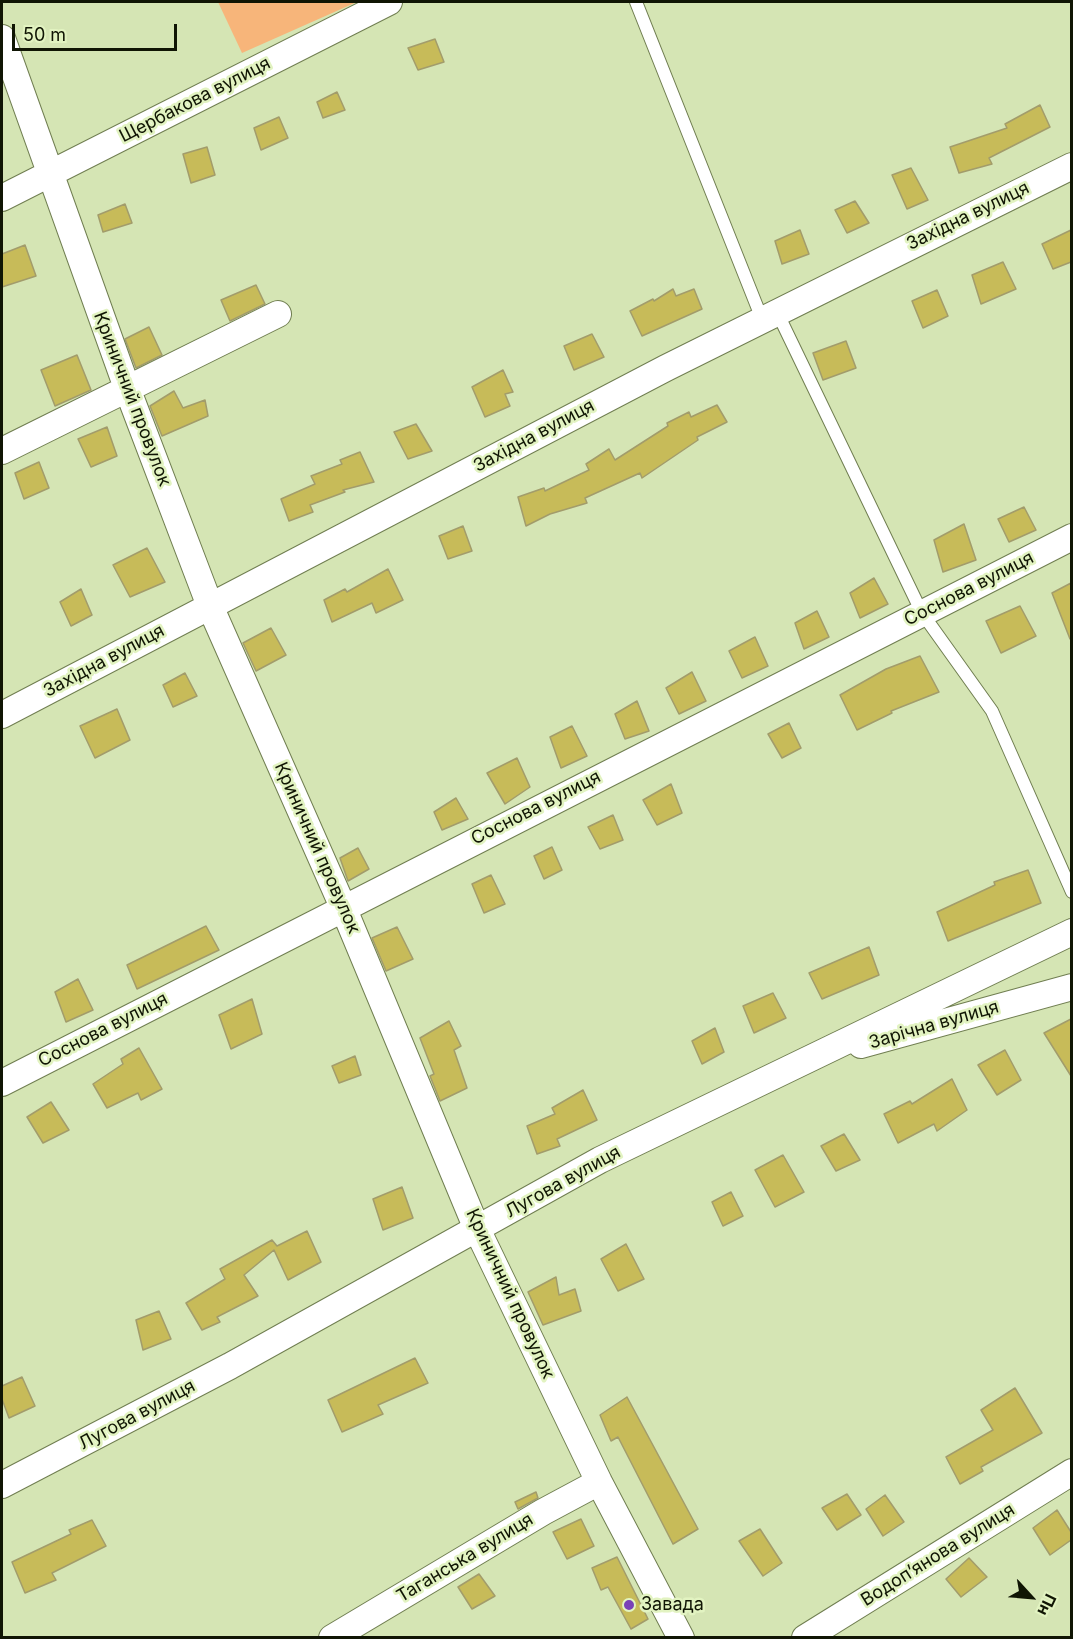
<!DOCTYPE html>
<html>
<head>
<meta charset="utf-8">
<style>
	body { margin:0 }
	#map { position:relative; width:1073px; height:1639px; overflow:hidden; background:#d5e5b4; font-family:Inter,sans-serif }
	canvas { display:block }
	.frame { position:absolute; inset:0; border:3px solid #101504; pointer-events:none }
	.north { position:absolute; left:1001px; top:1567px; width:60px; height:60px; -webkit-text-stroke:4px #e2f3c1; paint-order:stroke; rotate:116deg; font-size:16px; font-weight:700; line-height:24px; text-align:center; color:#101504 }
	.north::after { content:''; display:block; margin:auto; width:21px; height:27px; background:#101504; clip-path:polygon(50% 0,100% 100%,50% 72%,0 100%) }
	.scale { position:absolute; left:12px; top:24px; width:165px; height:27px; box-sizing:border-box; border:3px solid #101504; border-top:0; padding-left:8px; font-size:18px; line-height:21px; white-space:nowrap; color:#101504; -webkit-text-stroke:4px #e2f3c1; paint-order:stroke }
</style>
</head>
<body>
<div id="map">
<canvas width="1073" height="1639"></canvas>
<div class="frame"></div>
<div class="north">Пн</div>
<div class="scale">50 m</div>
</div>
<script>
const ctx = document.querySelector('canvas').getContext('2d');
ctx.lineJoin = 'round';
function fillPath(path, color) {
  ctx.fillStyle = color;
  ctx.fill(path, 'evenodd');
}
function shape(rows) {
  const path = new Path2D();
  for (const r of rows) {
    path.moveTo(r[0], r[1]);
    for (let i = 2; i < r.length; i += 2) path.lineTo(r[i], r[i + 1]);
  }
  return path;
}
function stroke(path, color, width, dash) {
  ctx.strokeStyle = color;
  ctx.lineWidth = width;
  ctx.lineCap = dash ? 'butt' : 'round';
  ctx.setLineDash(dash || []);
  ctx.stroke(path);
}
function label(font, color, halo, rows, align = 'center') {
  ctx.font = font + ' Inter,sans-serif';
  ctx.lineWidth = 5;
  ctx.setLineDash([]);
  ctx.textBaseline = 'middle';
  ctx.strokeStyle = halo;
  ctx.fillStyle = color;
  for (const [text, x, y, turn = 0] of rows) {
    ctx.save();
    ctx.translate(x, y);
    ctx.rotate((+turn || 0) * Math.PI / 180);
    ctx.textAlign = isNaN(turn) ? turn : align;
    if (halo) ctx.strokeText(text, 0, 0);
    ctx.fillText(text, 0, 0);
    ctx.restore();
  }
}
fillPath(shape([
	[218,2,357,2,242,53]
]), '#f7b57a');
const building = shape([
	[435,39,444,62,418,70,408,48,435,39],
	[337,92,345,110,323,118,317,102,337,92],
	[1040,105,1050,127,989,158,992,164,959,173,950,147,1007,128,1005,124,1040,105],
	[279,117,288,138,261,150,254,128,279,117],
	[207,147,215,175,191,183,183,154,207,147],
	[911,168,928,200,907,209,892,175,911,168],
	[855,201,869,223,847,233,835,210,855,201],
	[125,204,132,223,103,232,98,215,125,204],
	[800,230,809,254,782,264,775,241,800,230],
	[1071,230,1071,262,1053,269,1042,244,1071,230],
	[25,245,36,276,2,287,2,254,25,245],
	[1003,262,1016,289,981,304,972,275,1003,262],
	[256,285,265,304,230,321,221,300,256,285],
	[673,289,676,296,694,289,702,309,642,336,630,311,653,299,654,301,673,289],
	[937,290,948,316,923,328,912,301,937,290],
	[149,327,162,355,136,368,125,339,149,327],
	[592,334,604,357,574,370,564,346,592,334],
	[846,341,856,368,823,380,813,353,846,341],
	[77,355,91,390,55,406,41,370,77,355],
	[503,370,513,392,505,394,510,406,485,417,472,387,503,370],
	[174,391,183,408,205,400,208,416,162,436,150,406,174,391],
	[717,405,727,422,697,437,698,440,642,478,640,473,585,498,587,503,550,514,526,526,518,497,544,488,545,491,589,470,586,464,609,449,615,460,668,426,667,423,689,412,691,417,717,405],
	[416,424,432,451,408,459,394,432,416,424],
	[107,427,117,456,91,467,78,439,107,427],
	[360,452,374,482,343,490,345,492,310,505,313,512,289,521,281,499,315,484,311,476,342,464,340,460,360,452],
	[39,462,49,488,24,499,15,473,39,462],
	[1024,507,1036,530,1009,542,998,519,1024,507],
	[964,524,976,560,943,572,934,540,964,524],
	[463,526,472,551,448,559,439,536,463,526],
	[147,548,165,582,130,597,113,565,147,548],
	[388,569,403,600,376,613,372,603,332,622,324,600,345,589,347,592,388,569],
	[874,578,888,604,860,618,850,593,874,578],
	[1071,583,1071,639,1070,639,1052,593,1071,583],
	[81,589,92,615,71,626,60,602,81,589],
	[1020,606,1036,636,1001,653,986,621,1020,606],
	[817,611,829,637,804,649,795,623,817,611],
	[271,628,286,655,256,671,243,643,271,628],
	[755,637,768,666,742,678,729,651,755,637],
	[920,656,939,692,891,711,892,713,857,730,840,695,886,669,920,656],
	[692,672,706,701,679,714,666,688,692,672],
	[185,673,197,696,173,707,163,685,185,673],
	[637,701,649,731,625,739,615,714,637,701],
	[117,709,130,740,95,758,80,726,117,709],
	[789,723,801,748,782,758,768,734,789,723],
	[572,726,587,756,561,768,550,737,572,726],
	[517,758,530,787,505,804,487,773,517,758],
	[671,784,682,813,657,825,643,800,671,784],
	[456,798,468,819,442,830,434,812,456,798],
	[613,815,623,840,600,849,588,827,613,815],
	[552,847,562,870,544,879,534,856,552,847],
	[358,848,369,869,348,881,340,858,358,848],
	[1028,870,1041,903,948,941,937,912,995,885,994,882,1028,870],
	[491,875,505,904,484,913,472,884,491,875],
	[206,926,219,950,137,989,127,965,206,926],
	[397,927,413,959,386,971,372,938,397,927],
	[869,947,879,975,822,999,809,973,869,947],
	[78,979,93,1010,66,1022,55,992,78,979],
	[773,993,786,1018,754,1033,743,1006,773,993],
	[252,999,262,1034,231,1049,219,1015,252,999],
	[1071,1019,1071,1076,1044,1033,1071,1019],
	[449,1021,461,1046,454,1050,467,1088,440,1101,430,1076,434,1074,420,1038,449,1021],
	[715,1028,724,1052,702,1064,692,1041,715,1028],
	[139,1048,162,1089,141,1100,138,1093,107,1108,93,1084,123,1064,121,1059,139,1048],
	[1005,1050,1021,1080,997,1095,978,1065,1005,1050],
	[355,1056,361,1075,339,1083,332,1066,355,1056],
	[952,1079,967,1110,937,1131,934,1124,898,1143,884,1114,910,1101,912,1104,952,1079],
	[583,1090,597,1120,557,1139,560,1146,537,1154,527,1126,555,1114,552,1108,583,1090],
	[51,1102,69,1130,43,1143,27,1117,51,1102],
	[844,1134,860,1160,836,1171,821,1146,844,1134],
	[783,1155,804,1192,775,1207,755,1170,783,1155],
	[402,1187,413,1218,383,1230,373,1199,402,1187],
	[731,1192,743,1216,723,1226,712,1202,731,1192],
	[307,1231,321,1262,288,1280,274,1250,244,1275,258,1296,217,1317,220,1322,202,1330,186,1303,225,1279,220,1269,272,1240,277,1246,307,1231],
	[626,1244,644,1279,618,1291,601,1259,626,1244],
	[556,1277,559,1295,575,1289,581,1311,543,1325,528,1292,556,1277],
	[159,1311,171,1339,143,1350,136,1320,159,1311],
	[415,1358,428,1383,378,1405,383,1414,342,1432,328,1400,415,1358],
	[22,1377,35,1406,9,1418,2,1399,2,1386,22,1377],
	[1015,1388,1042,1433,981,1467,983,1471,960,1484,946,1457,993,1430,981,1410,1015,1388],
	[627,1397,698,1529,673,1544,618,1437,611,1441,600,1415,627,1397],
	[536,1492,538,1498,518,1509,515,1502,536,1492],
	[847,1494,861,1515,837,1530,822,1508,847,1494],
	[885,1495,904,1522,883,1536,866,1509,885,1495],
	[1057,1510,1071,1532,1071,1540,1050,1555,1033,1528,1057,1510],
	[581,1519,594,1546,567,1559,553,1532,581,1519],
	[92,1520,106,1546,52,1573,56,1580,25,1593,12,1562,71,1534,69,1530,92,1520],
	[760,1529,782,1563,763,1576,739,1541,760,1529],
	[617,1557,648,1619,631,1629,608,1587,601,1590,592,1568,617,1557],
	[969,1558,987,1577,961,1597,946,1579,969,1558],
	[479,1574,495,1596,472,1609,458,1587,479,1574]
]);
fillPath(building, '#c7bb59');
stroke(building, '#a29c6b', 1.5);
const service = shape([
	[636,2,762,319],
	[777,312,922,613,992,711,1072,892]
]);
const minor = shape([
	[2,38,127,388,210,606,343,907,477,1229,599,1482,681,1638],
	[2,198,389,2],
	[2,451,278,314],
	[2,715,666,368,1072,166],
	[861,1045,1072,987],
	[2,1083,1072,537],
	[2,1485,230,1366,600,1160,1072,932],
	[332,1638,543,1512,599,1482],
	[805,1638,1072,1472]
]);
stroke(service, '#707e51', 14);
stroke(minor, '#707e51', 28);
stroke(service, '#fff', 12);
stroke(minor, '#fff', 26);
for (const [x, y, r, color] of [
	[629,1605,6,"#7a41b7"]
]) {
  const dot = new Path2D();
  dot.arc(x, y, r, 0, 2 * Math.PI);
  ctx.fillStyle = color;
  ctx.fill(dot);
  stroke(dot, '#e2f3c1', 2);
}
label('18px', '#101504', '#e2f3c1', [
	["Щербакова вулиця",195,100,-27],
	["Західна вулиця",968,216,-26],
	["Криничний провулок",132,399,69],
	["Західна вулиця",534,436,-28],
	["Соснова вулиця",969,589,-27],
	["Західна вулиця",104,661,-28],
	["Соснова вулиця",536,808,-27],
	["Криничний провулок",317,848,66],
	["Зарічна вулиця",934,1025,-16],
	["Соснова вулиця",103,1030,-27],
	["Лугова вулиця",563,1182,-29],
	["Криничний провулок",510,1294,65],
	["Лугова вулиця",137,1415,-28],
	["Водоп’янова вулиця",938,1555,-32],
	["Таганська вулиця",465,1558,-31]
]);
label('18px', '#101504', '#e2f3c1', [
	["Завада",641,1605]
], 'left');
</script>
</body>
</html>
